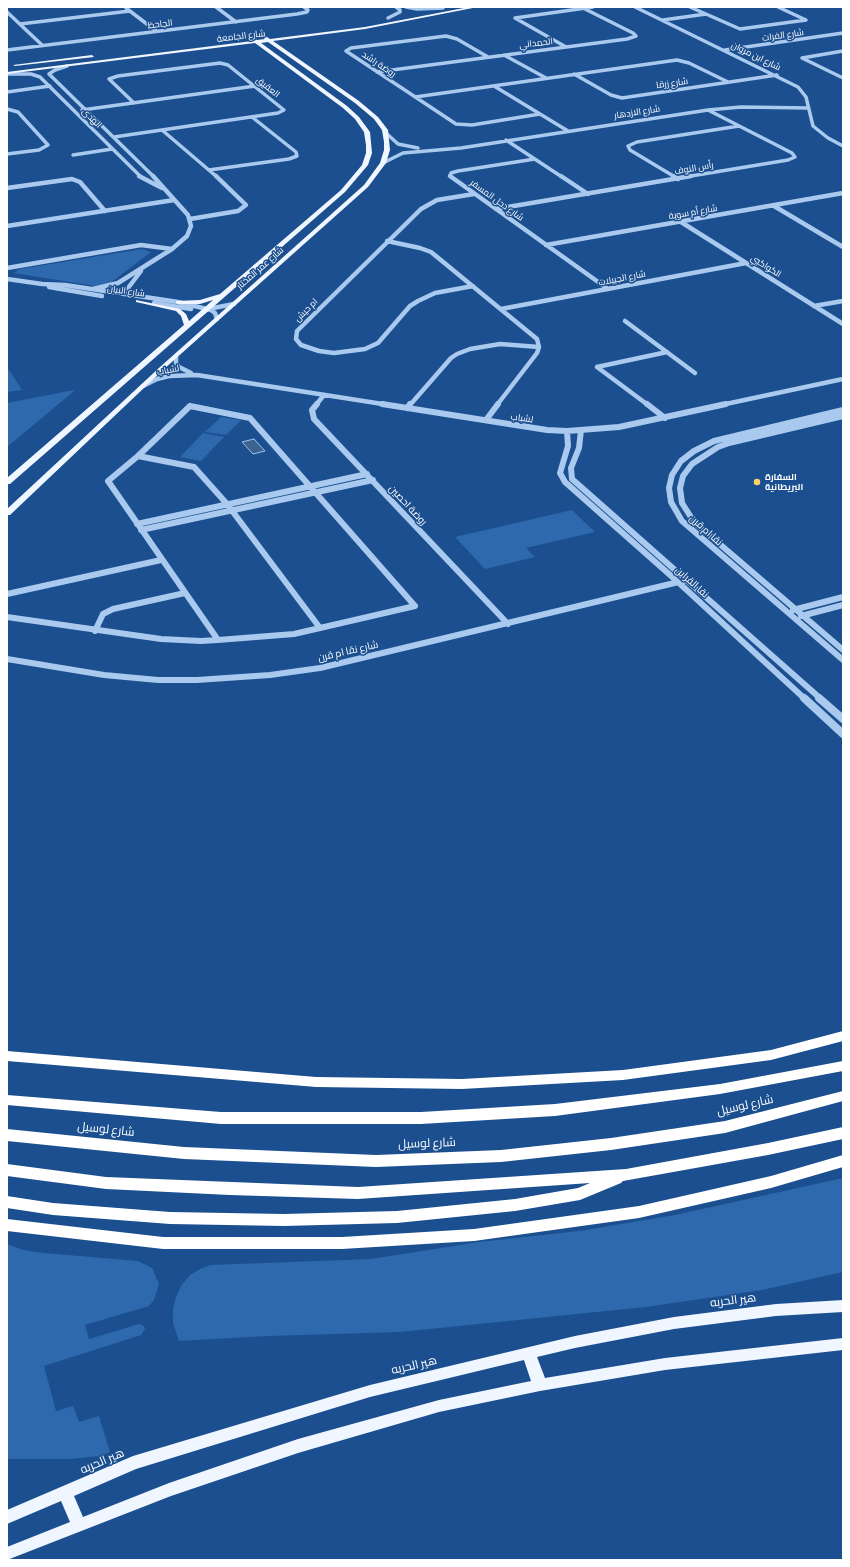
<!DOCTYPE html>
<html>
<head>
<meta charset="utf-8">
<style>
	body { margin:0 }
	#map { position:relative; width:850px; height:1567px; overflow:hidden; background:#1b4f8f; font-family:Commissioner,sans-serif }
	canvas { display:block }
	.frame { position:absolute; inset:0; border:8px solid #fff; pointer-events:none }
</style>
</head>
<body>
<div id="map">
<canvas width="850" height="1567"></canvas>
<div class="frame"></div>
</div>
<script>
const ctx = document.querySelector('canvas').getContext('2d');
ctx.lineJoin = 'round';
function fillPath(path, color) {
  ctx.fillStyle = color;
  ctx.fill(path, 'evenodd');
}
function shape(rows) {
  const path = new Path2D();
  for (const r of rows) {
    path.moveTo(r[0], r[1]);
    for (let i = 2; i < r.length; i += 2) path.lineTo(r[i], r[i + 1]);
  }
  return path;
}
function stroke(path, color, width, dash) {
  ctx.strokeStyle = color;
  ctx.lineWidth = width;
  ctx.lineCap = dash ? 'butt' : 'round';
  ctx.setLineDash(dash || []);
  ctx.stroke(path);
}
function label(font, color, halo, rows, align = 'center') {
  ctx.font = font + ' Commissioner,Cairo,sans-serif';
  ctx.lineWidth = 3;
  ctx.setLineDash([]);
  ctx.textBaseline = 'middle';
  ctx.strokeStyle = halo;
  ctx.fillStyle = color;
  for (const [text, x, y, turn = 0] of rows) {
    ctx.save();
    ctx.translate(x, y);
    ctx.rotate((+turn || 0) * Math.PI / 180);
    ctx.textAlign = isNaN(turn) ? turn : align;
    if (halo) ctx.strokeText(text, 0, 0);
    ctx.fillText(text, 0, 0);
    ctx.restore();
  }
}
fillPath(shape([
	[142,249,151,252,109,284,95,286,13,273,20,269],
	[7,367,22,390,7,392],
	[74,390,73,392,7,447,7,403],
	[221,417,241,420,226,435,205,432],
	[203,433,224,437,201,461,180,457],
	[572,510,595,532,526,548,535,557,485,569,455,537],
	[843,1178,843,1272,762,1290,646,1307,400,1332,268,1336,179,1341,173,1323,173,1309,176,1297,181,1286,190,1275,202,1268,211,1265,371,1259,479,1242,579,1231,675,1215],
	[7,1244,23,1250,44,1253,138,1261,152,1268,159,1284,154,1300,149,1306,85,1325,89,1339,139,1324,143,1325,145,1329,141,1335,44,1366,56,1411,73,1406,79,1422,99,1416,110,1452,100,1456,71,1459,7,1459]
]), '#2e69ad');
const water = shape([
	[254,439,265,451,253,454,242,442,254,439]
]);
fillPath(water, '#3c6290');
stroke(water, '#9cc4f0', 1);
stroke(shape([
	[216,7,236,22],
	[406,7,417,9,443,8],
	[635,7,798,87,806,97,813,126,828,138,843,146],
	[690,7,740,29,806,20],
	[778,7,806,20],
	[126,8,156,31],
	[7,12,42,45],
	[388,18,400,12,400,10,396,7],
	[515,18,593,7],
	[515,18,566,47],
	[663,20,706,14],
	[20,24,130,11],
	[7,50,297,14,307,12,308,10,304,7],
	[725,50,843,33],
	[504,55,546,78],
	[488,57,457,39,446,36,351,48,346,51,456,124,472,125,540,114],
	[802,58,843,78],
	[802,58,843,51],
	[67,66,55,70,49,74,154,177],
	[377,72,627,39,636,36,633,33,583,8],
	[7,74,31,74,40,77,141,177],
	[574,74,611,95,622,98,777,75],
	[494,86,568,131],
	[7,92,50,86],
	[415,97,677,60,689,63,728,82],
	[7,109,18,112,48,145,39,150,7,154],
	[82,110,255,86],
	[162,130,217,177],
	[386,133,398,144,418,148],
	[114,137,278,113,284,110,228,65,220,63,118,76,109,79,134,103],
	[506,140,562,177],
	[73,155,112,149],
	[383,163,403,153,461,148,708,110,741,107,808,108],
	[209,170,289,159,297,156,296,152,252,117],
	[452,177,450,176,451,173,458,171,535,159],
	[675,177,630,150,628,146,637,142,739,126],
	[685,177,788,160,795,157,792,153,708,110]
]), '#a9c9ee', 3.5);
stroke(shape([
	[139,176,162,188],
	[450,176,608,289],
	[561,176,588,194],
	[673,176,678,179],
	[7,188,72,179,80,182,105,211],
	[774,206,843,247],
	[496,209,691,176],
	[190,219,238,211,246,205,216,176],
	[681,222,843,324],
	[7,226,174,200],
	[387,241,420,248,431,252,537,339,539,347,537,353,497,405],
	[546,245,843,193],
	[7,268,141,245,172,249],
	[7,279,42,284,65,285,178,302,211,310,215,313,217,319],
	[473,286,435,293,418,301,410,306,378,343,365,349,334,353,319,351,301,345,296,339,297,331,421,209,437,200,474,194],
	[49,287,102,296],
	[93,289,118,283,172,249,187,236,191,226,188,215,153,176],
	[130,295,128,288,141,271],
	[154,303,191,309],
	[814,306,843,301],
	[208,309,234,304],
	[501,309,746,263],
	[625,321,695,373],
	[176,356,176,363,179,367,191,373],
	[597,367,648,405],
	[597,367,667,352],
	[143,386,157,379,169,376,197,375,389,405],
	[316,405,324,395],
	[410,405,451,358,457,354,470,349,500,344,539,347],
	[721,405,843,379]
]), '#a9c9ee', 4.5);
stroke(shape([
	[317,404,312,410,314,419,508,624],
	[382,404,547,430,567,431,619,427,726,404],
	[647,404,665,418],
	[190,406,250,418,415,606,294,634,218,640,108,481,138,456,190,406],
	[407,408,410,404],
	[843,410,714,441,694,451,681,461,672,475,669,488,671,502,682,521,843,660],
	[843,416,729,443,718,447,692,464,683,476,680,488,682,503,694,522,843,650],
	[486,420,498,404],
	[581,430,579,448,571,468,572,479,821,699],
	[567,431,568,446,560,473,565,482,678,582,805,699],
	[138,456,194,467,227,504,320,628],
	[137,524,367,474],
	[141,530,373,480],
	[7,594,161,560],
	[793,610,843,597],
	[801,616,843,605],
	[7,617,161,639,201,641,218,640],
	[95,631,103,614,113,609,185,593],
	[7,659,104,675,158,680,197,680,270,675,320,668,687,580]
]), '#a9c9ee', 6);
stroke(shape([
	[804,698,843,734],
	[819,698,843,719]
]), '#a9c9ee', 8);
fillPath(shape([
	[469,7,478,7,365,29,273,41,359,101,378,117,388,130,390,150,386,163,368,187,164,369,10,515,7,515,7,509,160,367,364,185,380,163,384,150,384,142,382,130,374,119,355,103,268,42,261,43,347,106,359,117,370,132,372,153,368,165,345,192,10,484,7,484,7,478,184,325,181,316,176,311,136,302,136,300,180,309,186,314,189,321,213,300,200,304,178,304,176,303,176,301,200,300,220,294,341,190,362,165,366,153,366,145,364,132,355,119,343,108,255,43,7,74,7,72,252,41,248,37,250,36,257,40,265,39,260,35,262,34,270,39,365,27,469,7],
	[92,55,94,57,15,66,13,65,92,55],
	[843,1300,843,1312,776,1316,674,1329,575,1348,537,1357,545,1378,665,1358,843,1338,843,1350,665,1370,540,1391,439,1412,298,1453,171,1496,7,1560,7,1547,70,1522,61,1501,7,1524,7,1510,133,1456,370,1385,575,1336,674,1317,776,1304,843,1300],
	[524,1360,531,1381,439,1400,298,1439,169,1483,83,1517,74,1496,136,1469,370,1397,524,1360]
]), '#f0f6ff');
fillPath(shape([
	[843,1031,843,1041,771,1060,623,1080,462,1089,316,1087,7,1061,7,1051,316,1077,462,1079,623,1070,771,1050,843,1031],
	[843,1061,843,1071,720,1094,555,1116,421,1124,221,1124,7,1105,7,1095,221,1112,421,1112,555,1104,720,1084,843,1061],
	[843,1091,843,1101,725,1133,611,1150,501,1162,376,1167,184,1159,7,1141,7,1129,184,1147,376,1155,501,1150,611,1138,725,1121,843,1091],
	[843,1127,843,1139,768,1155,623,1181,621,1183,580,1200,515,1211,397,1223,284,1226,170,1224,53,1215,7,1208,7,1196,53,1203,170,1212,284,1214,397,1211,515,1199,578,1188,590,1183,358,1199,230,1195,106,1189,7,1176,7,1164,106,1177,358,1187,626,1169,768,1143,843,1127],
	[843,1155,843,1167,771,1188,639,1218,474,1241,342,1249,163,1249,7,1231,7,1219,163,1237,342,1237,474,1229,639,1206,771,1176,843,1155]
]), '#fff');
for (const [x, y, r, color] of [
	[757,482,4,"#ffd166"]
]) {
  const dot = new Path2D();
  dot.arc(x, y, r, 0, 2 * Math.PI);
  ctx.fillStyle = color;
  ctx.fill(dot);
  stroke(dot, '#1b4f8f', 1.5);
}
label('9px', '#fff', '#1b4f8f', [
	["الجاحظ",160,24,-7],
	["شارع الفرات",783,35,-8],
	["شارع الجامعة",241,36,-7],
	["الحمداني",536,43,-7],
	["شارع ابن مروان",756,56,26],
	["روضة راشد",379,64,34],
	["شارع زرقا",672,83,-8],
	["العقيق",268,87,38],
	["شارع الازدهار",637,112,-9],
	["الهدى",92,118,45],
	["رأس النوف",694,168,-10],
	["شارع دحل المسفر",497,200,36],
	["شارع أم سوية",693,212,-10],
	["الكواكبي",766,266,32],
	["شارع عمر المختار",260,268,-41],
	["شارع الجبيلات",622,278,-11],
	["شارع البيان",126,291,8],
	["ام حيش",306,310,-45],
	["لشباب",168,370,-11],
	["لشباب",522,418,9]
]);
label('bold 9px', '#fff', '#1b4f8f', [
	["السفارة",765,477],
	["البريطانية",765,487]
], 'left');
label('10px', '#fff', '#1b4f8f', [
	["روضة احصين",408,505,47],
	["نقا ام قرن",706,530,42],
	["نقا القراين",692,582,42],
	["شارع نقا ام قرن",348,651,-13]
]);
label('12px', '#fff', '#1b4f8f', [
	["شارع لوسيل",745,1105,-13],
	["شارع لوسيل",106,1129,6],
	["شارع لوسيل",427,1143,-2],
	["هير الحربه",733,1300,-7],
	["هير الحربه",414,1365,-13],
	["هير الحربه",102,1461,-23]
]);
</script>
</body>
</html>
